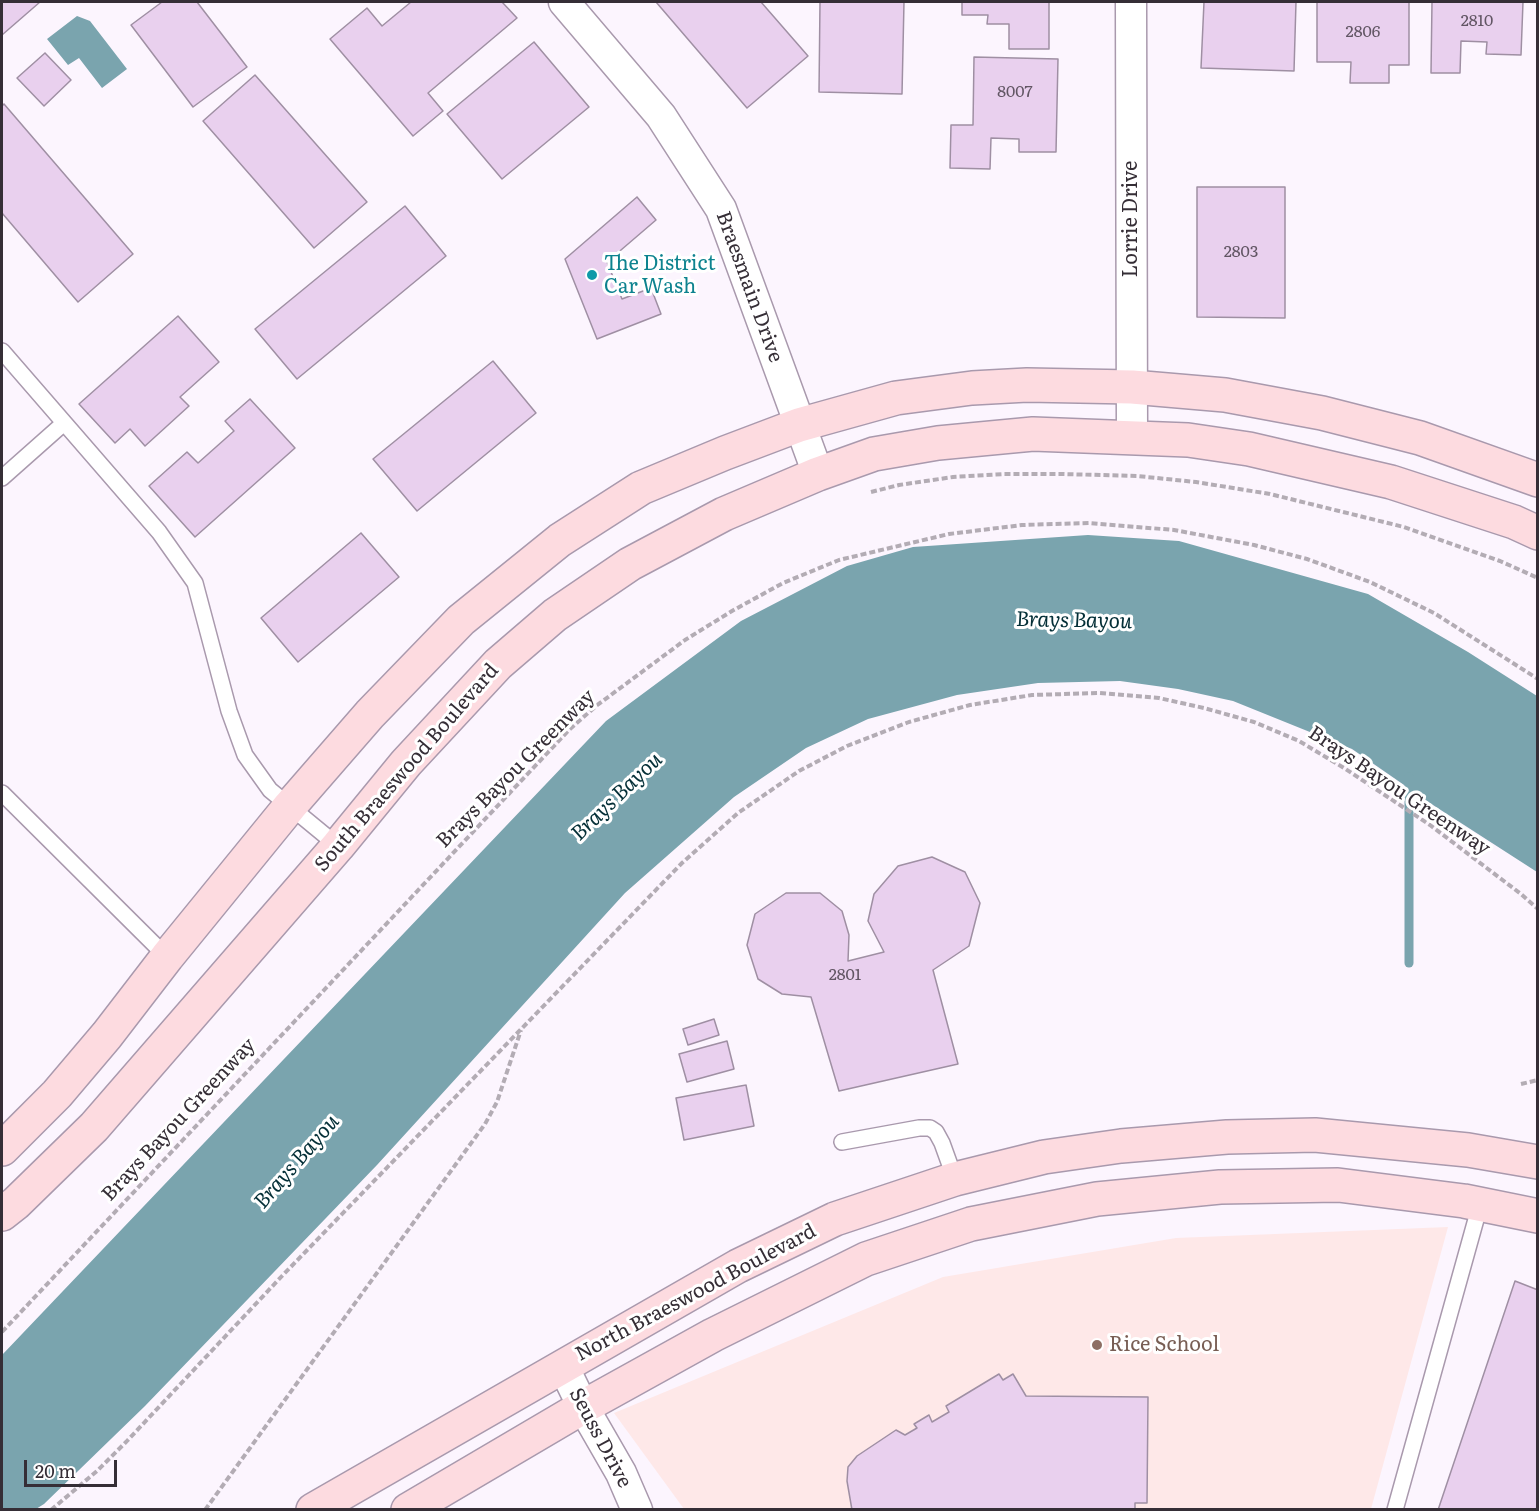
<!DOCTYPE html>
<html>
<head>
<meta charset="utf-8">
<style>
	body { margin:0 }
	#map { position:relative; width:1539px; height:1511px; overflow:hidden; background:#fcf5fe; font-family:Literata,serif }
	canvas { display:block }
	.frame { position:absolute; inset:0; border:3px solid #352e36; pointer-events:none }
	.scale { position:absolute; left:24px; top:1460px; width:93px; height:27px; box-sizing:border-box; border:3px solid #352e36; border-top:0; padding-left:8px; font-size:18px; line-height:21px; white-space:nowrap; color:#352e36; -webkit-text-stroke:4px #fff; paint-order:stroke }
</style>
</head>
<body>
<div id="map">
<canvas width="1539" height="1511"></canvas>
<div class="frame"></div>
<div class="scale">20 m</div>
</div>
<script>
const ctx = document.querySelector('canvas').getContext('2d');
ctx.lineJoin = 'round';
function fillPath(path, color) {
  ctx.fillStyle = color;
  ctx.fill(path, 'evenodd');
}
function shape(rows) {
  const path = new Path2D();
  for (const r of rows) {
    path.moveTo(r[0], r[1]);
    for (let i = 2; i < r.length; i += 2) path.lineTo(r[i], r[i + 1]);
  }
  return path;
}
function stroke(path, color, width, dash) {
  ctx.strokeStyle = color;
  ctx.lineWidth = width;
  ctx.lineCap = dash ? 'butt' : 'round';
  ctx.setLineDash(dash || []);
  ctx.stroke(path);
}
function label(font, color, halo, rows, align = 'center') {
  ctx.font = font + ' Literata,serif';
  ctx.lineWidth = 6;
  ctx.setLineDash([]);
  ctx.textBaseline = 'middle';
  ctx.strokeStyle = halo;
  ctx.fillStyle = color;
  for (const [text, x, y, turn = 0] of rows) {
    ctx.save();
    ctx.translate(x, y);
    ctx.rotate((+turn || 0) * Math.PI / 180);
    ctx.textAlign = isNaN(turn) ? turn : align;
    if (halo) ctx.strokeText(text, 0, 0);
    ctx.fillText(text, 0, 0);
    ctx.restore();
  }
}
fillPath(shape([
	[1448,1227,1371,1509,684,1509,614,1413,943,1277,1176,1238]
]), '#fee8e8');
fillPath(shape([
	[77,16,90,21,127,69,102,88,79,58,68,65,47,39],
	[1088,535,1179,541,1368,594,1468,652,1537,696,1537,872,1433,805,1352,749,1233,701,1178,689,1120,681,1038,683,957,695,868,719,806,748,734,797,625,893,377,1165,145,1406,44,1504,36,1509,2,1509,2,1355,606,721,741,621,847,566,913,547]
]), '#7aa4ae');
stroke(shape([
	[1409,963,1409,777]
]), '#7aa4ae', 9);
const building = shape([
	[2,2,40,2,2,35,2,2],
	[162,2,197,2,247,67,193,107,131,25,162,2],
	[411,2,502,2,517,18,428,93,443,111,413,136,330,39,367,8,382,26,411,2],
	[656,2,761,2,808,56,747,108,656,2],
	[820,2,904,2,902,94,819,92,820,2],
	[962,2,1049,2,1049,49,1009,49,1009,24,987,24,988,15,962,15,962,2],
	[1204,2,1296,2,1294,71,1201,68,1204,2],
	[1317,2,1409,2,1409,65,1389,65,1389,83,1350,83,1351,62,1317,62,1317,2],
	[1432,2,1523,2,1521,55,1486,54,1487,42,1461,41,1460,73,1431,73,1432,2],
	[534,42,589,107,502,179,447,114,534,42],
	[45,53,71,80,44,106,17,78,45,53],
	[974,57,1058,59,1056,152,1019,152,1019,139,991,138,990,169,950,168,951,125,973,125,974,57],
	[255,75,367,202,314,248,203,121,255,75],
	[4,104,133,254,78,302,2,213,2,106,4,104],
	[1197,187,1285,187,1285,318,1197,317,1197,187],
	[637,197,656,220,607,262,622,299,651,288,661,314,597,339,565,259,637,197],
	[405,206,446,256,297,379,255,329,405,206],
	[178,316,219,362,180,397,189,406,145,446,130,429,115,443,79,404,178,316],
	[493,361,536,413,417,511,373,459,493,361],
	[250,399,295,448,195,537,149,486,187,452,198,463,234,431,225,421,250,399],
	[361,533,399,577,298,662,261,618,361,533],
	[932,857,965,872,980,903,969,946,933,970,958,1064,839,1091,811,997,782,994,758,979,747,945,755,914,786,893,820,893,842,911,849,935,848,961,884,952,868,921,874,894,898,866,932,857],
	[714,1019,719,1035,688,1045,683,1029,714,1019],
	[727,1041,734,1069,687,1082,679,1054,727,1041],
	[746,1085,754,1126,684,1140,676,1098,746,1085],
	[1515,1281,1538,1290,1538,1510,1438,1510,1515,1281],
	[999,1374,1003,1380,1013,1374,1026,1396,1148,1397,1147,1503,1135,1503,1135,1510,852,1510,847,1481,848,1467,857,1456,896,1430,905,1435,917,1428,914,1424,929,1415,932,1422,949,1412,946,1406,999,1374]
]);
fillPath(building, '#e9d0ee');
stroke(building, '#9f8fa3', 1.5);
const service = shape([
	[2,351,159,532,195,583,229,711,245,755,270,790,338,846],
	[2,478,64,423],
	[2,793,167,957],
	[842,1142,919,1128,930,1128,936,1132,942,1143,955,1179],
	[1395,1510,1480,1205]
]);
const minor = shape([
	[564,2,661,116,721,209,818,474],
	[1131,2,1132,437],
	[563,1366,583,1407,621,1473,637,1510]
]);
const secondary = shape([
	[2,1149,57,1094,107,1035,167,957,290,806,370,714,461,620,560,540,641,488,725,453,799,425,896,398,972,388,1027,385,1132,387,1225,395,1322,413,1420,438,1538,480],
	[2,1214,16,1203,94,1127,338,846,406,763,498,664,555,615,630,564,724,514,818,474,874,454,938,443,1033,434,1188,440,1249,449,1391,482,1514,522,1538,533],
	[313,1510,738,1266,835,1219,955,1179,1044,1157,1121,1146,1227,1137,1315,1135,1468,1150,1538,1162],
	[408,1510,583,1407,713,1335,866,1259,971,1224,1097,1199,1220,1187,1338,1185,1464,1201,1538,1216]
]);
stroke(service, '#a999ad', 18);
stroke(minor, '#a999ad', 33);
stroke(secondary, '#a999ad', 36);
stroke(shape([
	[871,492,899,485,953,477,1004,474,1062,474,1137,476,1196,482,1270,494,1404,527,1500,561,1538,578],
	[1521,1084,1538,1080],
	[2,1332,569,730,596,706,685,640,732,611,783,583,839,560,949,534,1022,525,1089,523,1174,530,1254,545,1307,559,1370,582,1434,613,1538,679],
	[51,1510,97,1471,126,1442,282,1276,682,863,738,813,799,771,847,746,909,722,970,705,1032,695,1099,693,1159,698,1204,708,1254,722,1299,741,1344,768,1430,825,1521,894,1538,909],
	[205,1510,485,1124,497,1102,521,1030]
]), '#b3acb4', 4, [6, 3]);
stroke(service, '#fff', 15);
stroke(minor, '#fff', 30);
stroke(secondary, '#fddbe0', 33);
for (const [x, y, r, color] of [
	[592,275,6,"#0f9aa8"],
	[1097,1345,6,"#8d6e63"]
]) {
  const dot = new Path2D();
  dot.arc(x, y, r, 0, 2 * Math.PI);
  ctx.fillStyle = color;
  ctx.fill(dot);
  stroke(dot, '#fff', 2);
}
label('16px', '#625664', null, [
	["2810",1477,21],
	["2806",1363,32],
	["8007",1015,92],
	["2803",1241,252],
	["2801",845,975]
]);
label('20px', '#352e36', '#fff', [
	["Lorrie Drive",1131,219,-90],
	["Braesmain Drive",749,287,70],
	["South Braeswood Boulevard",407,768,-49],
	["Brays Bayou Greenway",516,769,-45],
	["Brays Bayou Greenway",1399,791,34],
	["Brays Bayou Greenway",179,1120,-47],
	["North Braeswood Boulevard",696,1293,-28],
	["Seuss Drive",600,1438,62]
]);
label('20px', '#0d838f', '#fff', [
	["The District",604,264],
	["Car Wash",604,287]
], 'left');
label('20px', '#785e54', '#fff', [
	["Rice School",1109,1345]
], 'left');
label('italic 21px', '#042f37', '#fff', [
	["Brays Bayou",1074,621,1],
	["Brays Bayou",617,797,-44],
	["Brays Bayou",297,1162,-49]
]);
</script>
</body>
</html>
